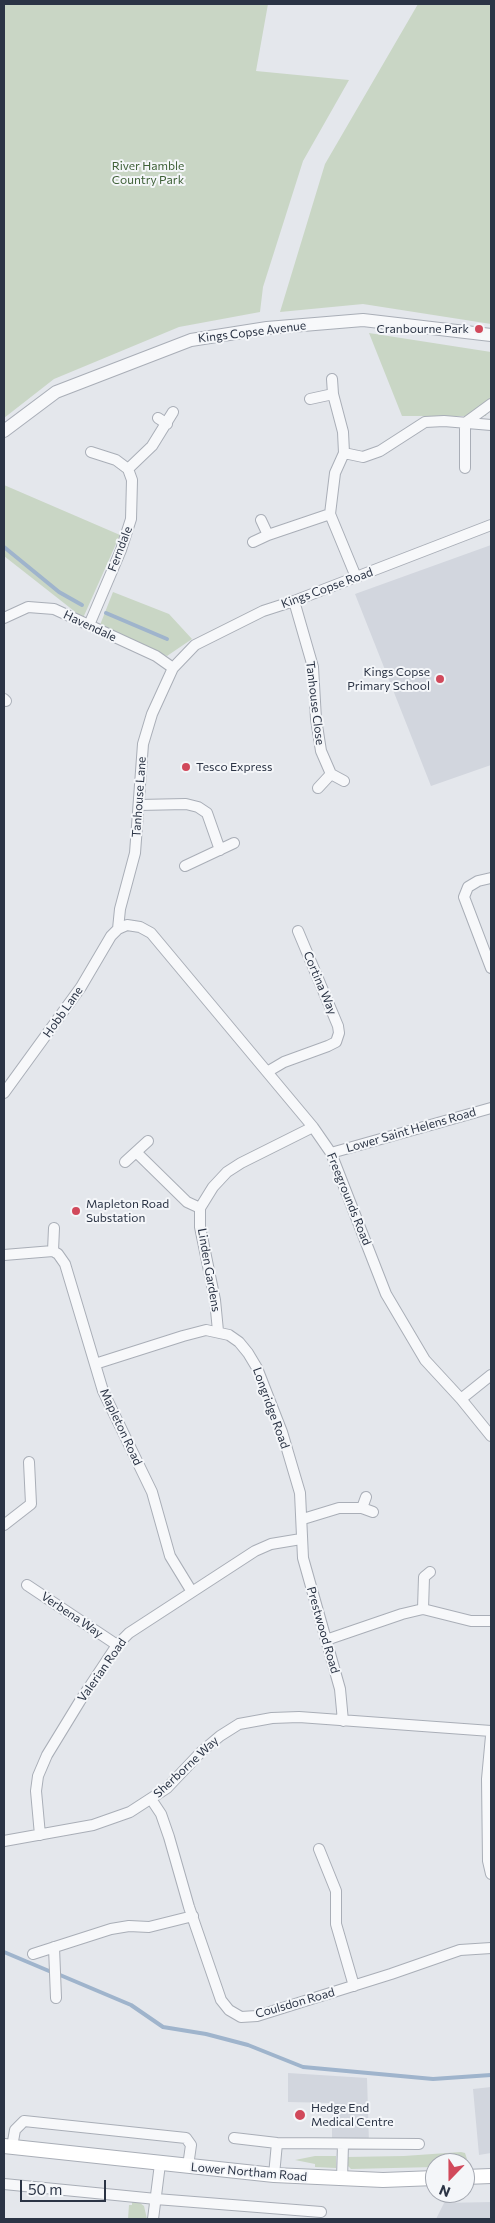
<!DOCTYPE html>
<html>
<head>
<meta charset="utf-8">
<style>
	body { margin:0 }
	#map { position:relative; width:495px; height:2223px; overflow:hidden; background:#e4e7ec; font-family:Commissioner,sans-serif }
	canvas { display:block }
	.frame { position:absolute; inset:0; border:5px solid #2b3445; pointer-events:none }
	.north { position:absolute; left:425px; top:2153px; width:50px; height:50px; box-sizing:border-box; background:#f4f6f9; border:1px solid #a4a8b1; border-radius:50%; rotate:202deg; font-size:14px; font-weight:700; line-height:20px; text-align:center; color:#2b3445 }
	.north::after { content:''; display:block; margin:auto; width:18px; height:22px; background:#d1495b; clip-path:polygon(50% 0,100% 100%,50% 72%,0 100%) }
	.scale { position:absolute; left:20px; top:2180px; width:86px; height:22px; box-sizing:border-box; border:2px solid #2b3445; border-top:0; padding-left:6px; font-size:15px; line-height:18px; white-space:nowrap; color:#2b3445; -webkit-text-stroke:4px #f4f6f9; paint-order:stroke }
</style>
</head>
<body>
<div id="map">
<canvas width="495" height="2223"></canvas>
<div class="frame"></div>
<div class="north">N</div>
<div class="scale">50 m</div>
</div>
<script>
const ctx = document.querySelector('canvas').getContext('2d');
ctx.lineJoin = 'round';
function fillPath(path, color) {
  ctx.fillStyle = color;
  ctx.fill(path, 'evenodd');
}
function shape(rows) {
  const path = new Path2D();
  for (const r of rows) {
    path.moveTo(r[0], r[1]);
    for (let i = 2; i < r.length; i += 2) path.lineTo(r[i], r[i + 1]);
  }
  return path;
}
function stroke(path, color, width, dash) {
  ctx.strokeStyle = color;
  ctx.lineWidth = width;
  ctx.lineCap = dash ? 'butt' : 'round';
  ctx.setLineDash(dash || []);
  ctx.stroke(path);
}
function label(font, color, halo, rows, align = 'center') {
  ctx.font = font + ' Commissioner,sans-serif';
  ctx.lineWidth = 4;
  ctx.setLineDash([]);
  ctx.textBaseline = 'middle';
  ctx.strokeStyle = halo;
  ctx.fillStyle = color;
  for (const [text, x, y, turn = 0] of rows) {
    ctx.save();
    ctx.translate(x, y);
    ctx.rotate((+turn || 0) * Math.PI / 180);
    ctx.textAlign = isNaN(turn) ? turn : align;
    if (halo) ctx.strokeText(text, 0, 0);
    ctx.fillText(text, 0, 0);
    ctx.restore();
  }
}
fillPath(shape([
	[491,545,491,765,431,786,355,594],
	[288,2073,367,2078,369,2143,332,2143,332,2103,288,2102],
	[491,2087,491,2153,479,2155,473,2089],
	[491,2202,491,2219,436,2219,444,2203]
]), '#d2d6de');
fillPath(shape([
	[4,4,268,4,256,71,349,80,303,161,263,287,260,312,179,327,54,379,4,418],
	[418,4,491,4,491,324,363,304,280,312,325,164],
	[369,333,491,352,491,396,486,416,402,416],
	[4,485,120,535,83,618,4,556],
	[113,592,169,614,192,639,167,656,100,625],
	[461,2152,465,2153,467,2159,454,2163,435,2163,435,2167,351,2169,347,2165,346,2157,404,2156],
	[315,2156,336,2156,336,2168,315,2167,315,2164,295,2160],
	[132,2201,140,2203,144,2206,147,2219,128,2219,129,2205,132,2205]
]), '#c9d6c5');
stroke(shape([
	[4,547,59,592,82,605],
	[106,613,167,639],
	[4,1952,49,1971],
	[60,1975,131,2005,163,2027,206,2034,248,2045,303,2067,433,2079,491,2075]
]), '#9fb4cc', 4);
const minor = shape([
	[332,379,333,394,343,432,344,453,335,473,330,514,356,577],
	[310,399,333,394],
	[158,418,167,424],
	[344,453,363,457,380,451,425,422,444,421,491,425],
	[465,468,465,423,491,404],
	[128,469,152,446,173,412],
	[261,520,268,535],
	[253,542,268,535,330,514],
	[294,601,313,667,316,719,321,751,331,774,344,781],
	[4,618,28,607,54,609,156,656,173,668],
	[89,625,121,550,131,519,132,480,128,469,116,460,91,452],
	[4,699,6,701],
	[318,788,331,774],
	[139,805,186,804,198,807,207,813,220,850],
	[185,866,234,843],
	[491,878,478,881,468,887,464,897,491,968],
	[118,929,120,909,135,853,143,744,152,714,173,668,195,645,263,611,294,601,491,525],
	[267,1072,284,1062,328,1046,336,1042,339,1033,338,1026,298,931],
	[4,1093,81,987,111,936,118,929,127,925,140,927,151,933,313,1127,331,1153,386,1294,425,1360,461,1399,491,1436],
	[136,1152,187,1202,200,1208],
	[331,1153,491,1108],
	[125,1162,148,1141],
	[53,1251,54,1228],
	[4,1255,53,1251,58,1254,65,1264,103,1391,152,1492,170,1556,192,1592],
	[218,1331,215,1300,200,1227,200,1208,213,1187,227,1172,241,1163,313,1127],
	[95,1364,183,1336,206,1330,229,1335,239,1342,248,1353,257,1368,282,1432,300,1493,303,1558,340,1689,343,1721],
	[461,1399,491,1375],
	[362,1508,366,1497],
	[303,1519,339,1508,362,1508,373,1512],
	[4,1525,31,1504,29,1462],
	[27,1585,117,1645],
	[423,1609,424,1577,430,1572],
	[326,1640,402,1614,423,1609,471,1621,491,1621],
	[491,1736,487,1779,488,1861,491,1874],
	[151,1799,161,1814,169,1837,189,1907,221,2000,229,2010,241,2017,257,2016,391,1974,460,1950,491,1948],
	[40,1835,36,1791,38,1776,47,1755,80,1701,117,1645,129,1633,255,1551,271,1544,301,1539],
	[4,1841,93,1825,130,1812,167,1788,201,1752,220,1736,239,1724,272,1718,299,1717,491,1731],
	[319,1849,336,1891,336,1924,354,1986],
	[54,1947,56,1998],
	[33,1954,111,1929,129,1926,149,1927,193,1916],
	[234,2138,277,2143,419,2144],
	[12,2147,15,2130,24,2121,186,2138,191,2145,188,2166],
	[274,2175,277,2143],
	[342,2179,343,2144],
	[4,2184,156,2199,321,2212],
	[153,2219,160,2164]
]);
const tertiary = shape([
	[4,431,56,392,191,340,267,328,363,320,491,335]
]);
const secondary = shape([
	[4,2146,274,2175,383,2180,435,2178],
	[465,2177,491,2176]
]);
stroke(minor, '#a9aeb7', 12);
stroke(tertiary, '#a9aeb7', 14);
stroke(secondary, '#a9aeb7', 16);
stroke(minor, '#f7f8fa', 10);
stroke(tertiary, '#f7f8fa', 12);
stroke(secondary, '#fff', 14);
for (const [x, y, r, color] of [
	[479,329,5,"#d1495b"],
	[440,679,5,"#d1495b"],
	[186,767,5,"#d1495b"],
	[76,1211,5,"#d1495b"],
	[300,2115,6,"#d1495b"]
]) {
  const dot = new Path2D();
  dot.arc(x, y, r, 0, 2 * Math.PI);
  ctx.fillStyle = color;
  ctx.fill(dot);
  stroke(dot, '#f4f6f9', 2);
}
label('12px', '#3f6138', '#f4f6f9', [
	["River Hamble",148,166],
	["Country Park",148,180]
]);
label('12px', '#2b3445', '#f4f6f9', [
	["Cranbourne Park",469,329,"right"],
	["Kings Copse",430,672,"right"],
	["Primary School",430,686,"right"],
	["Tesco Express",196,767],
	["Mapleton Road",86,1204],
	["Substation",86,1218],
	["Hedge End",311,2108],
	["Medical Centre",311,2122]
], 'left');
label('12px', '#2b3445', '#f4f6f9', [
	["Kings Copse Avenue",252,332,-7],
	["Ferndale",120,549,-69],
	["Kings Copse Road",327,588,-20],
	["Havendale",90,626,25],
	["Tanhouse Close",315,703,83],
	["Tanhouse Lane",139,797,-86],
	["Cortina Way",320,983,67],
	["Hobb Lane",63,1012,-55],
	["Lower Saint Helens Road",411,1130,-16],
	["Freegrounds Road",349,1199,68],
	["Linden Gardens",209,1270,80],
	["Longridge Road",271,1408,70],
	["Mapleton Road",121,1427,65],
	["Verbena Way",72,1615,34],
	["Prestwood Road",323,1630,74],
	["Valerian Road",102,1670,-55],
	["Sherborne Way",186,1767,-43],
	["Coulsdon Road",295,2003,-16],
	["Lower Northam Road",249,2172,5]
]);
</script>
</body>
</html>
